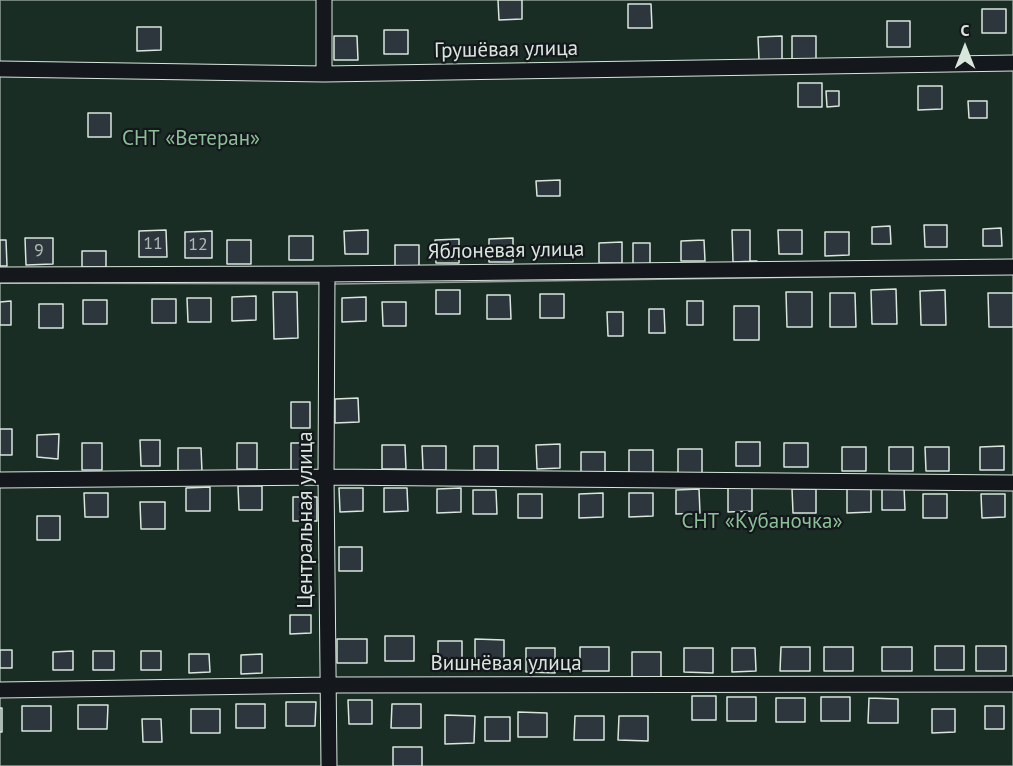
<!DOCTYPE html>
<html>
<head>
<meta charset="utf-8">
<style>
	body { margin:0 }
	#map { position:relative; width:1013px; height:766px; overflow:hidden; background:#14181c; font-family:"PT Sans",sans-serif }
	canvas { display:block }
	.north { position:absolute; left:935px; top:18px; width:60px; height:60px; -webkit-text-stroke:4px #14181c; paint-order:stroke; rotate:0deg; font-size:16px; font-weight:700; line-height:24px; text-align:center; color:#d8e6dc }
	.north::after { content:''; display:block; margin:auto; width:21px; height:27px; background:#d8e6dc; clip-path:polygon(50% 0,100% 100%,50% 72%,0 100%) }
</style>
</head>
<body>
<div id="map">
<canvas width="1013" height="766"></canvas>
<div class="north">С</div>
</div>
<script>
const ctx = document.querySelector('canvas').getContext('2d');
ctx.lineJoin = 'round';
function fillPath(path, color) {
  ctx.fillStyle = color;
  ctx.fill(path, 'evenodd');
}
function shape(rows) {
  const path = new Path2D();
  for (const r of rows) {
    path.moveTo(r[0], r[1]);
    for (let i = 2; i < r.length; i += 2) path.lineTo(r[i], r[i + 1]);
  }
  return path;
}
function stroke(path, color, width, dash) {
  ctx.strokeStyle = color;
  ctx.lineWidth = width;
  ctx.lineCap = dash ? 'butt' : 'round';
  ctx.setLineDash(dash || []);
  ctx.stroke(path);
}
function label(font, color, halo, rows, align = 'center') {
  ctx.font = font + ' "PT Sans",sans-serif';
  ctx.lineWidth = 4.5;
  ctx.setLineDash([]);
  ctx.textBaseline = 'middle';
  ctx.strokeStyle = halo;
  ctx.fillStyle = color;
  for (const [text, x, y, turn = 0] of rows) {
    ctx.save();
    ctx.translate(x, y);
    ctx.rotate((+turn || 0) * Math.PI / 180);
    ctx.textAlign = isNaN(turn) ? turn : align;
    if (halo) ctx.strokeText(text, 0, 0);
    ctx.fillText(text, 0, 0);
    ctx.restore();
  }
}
const green = shape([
	[0,0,1013,0,1013,271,0,280,0,0],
	[1013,274,1013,766,0,766,0,283,336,284,1013,274]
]);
fillPath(green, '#1a2d24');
stroke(green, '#939e99', 1.5);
const building = shape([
	[498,0,522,0,522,19,499,20,498,0],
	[628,4,651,4,652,28,628,28,628,4],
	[982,9,1006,9,1006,33,982,33,982,9],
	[887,21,910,21,910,47,887,47,887,21],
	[137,27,161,27,161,50,137,51,137,27],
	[384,30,408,30,408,54,384,54,384,30],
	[334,36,357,36,358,60,334,60,334,36],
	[782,36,782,60,759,60,758,37,782,36],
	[792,36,816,36,816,60,792,60,792,36],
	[798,83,822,83,822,107,798,107,798,83],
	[918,86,942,86,942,109,918,110,918,86],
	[826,91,839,91,839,106,827,107,826,91],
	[968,101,987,101,987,118,969,118,968,101],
	[88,113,111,113,111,137,88,137,88,113],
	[560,180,560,196,537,196,536,181,560,180],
	[924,225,947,225,947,247,925,247,924,225],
	[890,226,891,244,872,244,872,227,890,226],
	[1001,228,1002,246,983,246,983,229,1001,228],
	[166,230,167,257,139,257,139,231,166,230],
	[368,230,368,254,345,254,344,231,368,230],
	[732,230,750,230,750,261,757,261,733,262,732,230],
	[778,230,802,230,802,254,779,254,778,230],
	[212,231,212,258,185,258,185,232,212,231],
	[825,232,849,232,849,255,825,256,825,232],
	[289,236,313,236,313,260,289,260,289,236],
	[25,238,53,238,53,264,26,265,25,238],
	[513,238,513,262,489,262,489,239,513,238],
	[459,239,459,263,436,263,435,240,459,239],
	[0,240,6,240,7,266,0,266,0,240],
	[227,240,251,240,251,264,227,264,227,240],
	[704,240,705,261,681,261,681,241,704,240],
	[622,242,622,263,599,263,599,243,622,242],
	[633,243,650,243,650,267,633,267,633,243],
	[395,245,419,245,419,269,395,269,395,245],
	[82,251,106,251,106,267,82,267,82,251],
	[896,289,897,324,872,324,871,290,896,289],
	[436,290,460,290,460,314,436,314,436,290],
	[945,290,946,325,921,325,920,291,945,290],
	[273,292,297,292,298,338,274,339,273,292],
	[786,292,812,292,812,327,787,327,786,292],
	[830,293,855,293,856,327,830,327,830,293],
	[988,293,1013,293,1013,327,989,327,988,293],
	[540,294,564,294,564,318,540,318,540,294],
	[487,295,510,295,511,319,487,319,487,295],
	[256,296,256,320,232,321,232,297,256,296],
	[366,297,366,321,342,322,342,298,366,297],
	[187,298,211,298,211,322,188,322,187,298],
	[152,299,176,299,176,323,152,323,152,299],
	[83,300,107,300,107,324,83,324,83,300],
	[11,301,11,325,0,325,0,302,11,301],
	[687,301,703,301,703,325,687,325,687,301],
	[382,302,406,302,406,326,383,326,382,302],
	[39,304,63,304,63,328,39,328,39,304],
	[734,306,759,306,759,340,734,340,734,306],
	[649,309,664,309,665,333,649,333,649,309],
	[607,312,623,312,623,336,608,336,607,312],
	[358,398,359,422,335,423,335,399,358,398],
	[291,402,310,402,310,428,291,428,291,402],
	[0,429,12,429,12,455,0,455,0,429],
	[59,434,58,459,37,457,37,435,59,434],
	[140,440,160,440,160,466,141,466,140,440],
	[736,442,760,442,760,466,736,466,736,442],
	[82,443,102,443,102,470,82,470,82,443],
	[237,443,257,443,257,469,237,469,237,443],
	[291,443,311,443,311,470,291,470,291,443],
	[784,443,808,443,808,467,784,467,784,443],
	[560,444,560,468,537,469,536,445,560,444],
	[382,445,405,445,406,469,382,469,382,445],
	[422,446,446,446,446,470,423,470,422,446],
	[474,446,498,446,498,470,474,470,474,446],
	[1004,446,1004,470,980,470,980,447,1004,446],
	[842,447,866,447,866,471,842,471,842,447],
	[889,447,913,447,913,471,889,471,889,447],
	[925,447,949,447,949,471,926,471,925,447],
	[178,448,201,448,202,472,178,472,178,448],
	[678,449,702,449,702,473,678,473,678,449],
	[629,450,653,450,653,473,629,474,629,450],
	[581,452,605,452,605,475,581,475,581,452],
	[238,486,262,486,262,510,239,510,238,486],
	[210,487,210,511,186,511,186,488,210,487],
	[904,487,905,510,882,510,882,488,904,487],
	[339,488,363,488,363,511,340,512,339,488],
	[384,488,407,488,408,511,384,512,384,488],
	[461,488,461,512,437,513,437,489,461,488],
	[728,488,752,488,752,511,728,512,728,488],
	[699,489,700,513,676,514,676,490,699,489],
	[792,489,816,489,816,513,793,513,792,489],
	[847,489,871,489,871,512,847,513,847,489],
	[473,490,496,490,497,514,473,514,473,490],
	[84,493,108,493,108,517,85,517,84,493],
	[603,493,603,517,579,518,579,494,603,493],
	[629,493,653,493,653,516,629,517,629,493],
	[518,494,542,494,542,518,518,518,518,494],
	[923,494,947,494,947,518,923,518,923,494],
	[981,494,1005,494,1005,517,982,518,981,494],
	[293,497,317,497,317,521,293,521,293,497],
	[140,502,165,502,165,529,141,529,140,502],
	[37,516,60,516,60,540,37,540,37,516],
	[339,547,362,547,362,571,339,571,339,547],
	[290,615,311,615,311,633,290,634,290,615],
	[385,636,414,636,414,661,385,661,385,636],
	[337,639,367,639,367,663,337,663,337,639],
	[475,639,504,640,504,664,475,664,475,639],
	[438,641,462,641,462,665,438,665,438,641],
	[935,646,964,646,964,670,935,670,935,646],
	[976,646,1006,646,1006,671,976,671,976,646],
	[580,647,609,647,609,671,580,671,580,647],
	[781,647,810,647,810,671,780,671,781,647],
	[824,647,853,647,853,671,824,671,824,647],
	[882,647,912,647,912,671,882,671,882,647],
	[526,648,555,648,555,673,526,672,526,648],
	[684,648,713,648,713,673,684,672,684,648],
	[732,648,755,648,756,671,732,672,732,648],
	[0,650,12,650,12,668,0,668,0,650],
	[73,651,73,670,53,670,53,652,73,651],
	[93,651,114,651,114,670,93,670,93,651],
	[141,651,161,651,161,670,141,670,141,651],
	[632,652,661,652,661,677,632,677,632,652],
	[189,654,209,654,210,672,189,673,189,654],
	[262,654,262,673,241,674,241,655,262,654],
	[692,696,716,696,716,720,692,720,692,696],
	[727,697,756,697,756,721,727,721,727,697],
	[821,697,850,697,850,721,821,721,821,697],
	[776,698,805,698,805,722,776,722,776,698],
	[869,698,898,699,898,723,868,723,869,698],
	[348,700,372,700,372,724,349,724,348,700],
	[286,702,316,702,315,726,286,726,286,702],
	[236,704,265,704,265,728,236,728,236,704],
	[392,704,421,704,421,728,391,728,392,704],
	[78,705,108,705,107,729,78,729,78,705],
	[22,706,51,706,51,731,22,731,22,706],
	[985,706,1004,706,1004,729,985,729,985,706],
	[0,708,2,708,2,732,0,732,0,708],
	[191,709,220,709,220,733,191,733,191,709],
	[932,709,955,709,955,732,932,733,932,709],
	[518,712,547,713,547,737,518,737,518,712],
	[445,715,475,716,474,743,445,744,445,715],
	[575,716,604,716,604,740,574,740,575,716],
	[619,716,648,716,648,741,618,740,619,716],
	[485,717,510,717,510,741,485,741,485,717],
	[142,719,161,719,162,742,143,742,142,719],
	[393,747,422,747,422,766,393,766,393,747]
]);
fillPath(building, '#2c363c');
stroke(building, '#d8e6dc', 1.5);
const street = shape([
	[324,0,324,74],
	[0,69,324,74,1013,63],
	[327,274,326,477,329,766],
	[0,275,327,274,1013,267],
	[0,480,326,477,1013,483],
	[0,690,329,685,1013,684]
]);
stroke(street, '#d8e6dc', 17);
stroke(street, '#14181c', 15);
label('18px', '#adbab4', null, [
	["11",153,244],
	["12",198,245],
	["9",39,251]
]);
label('21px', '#d8e6dc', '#14181c', [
	["Грушёвая улица",506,50,-1],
	["Яблоневая улица",506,251,-1],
	["Центральная улица",306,520,-90],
	["Вишнёвая улица",506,664]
]);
label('21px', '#8ac095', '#14181c', [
	["СНТ «Ветеран»",191,139],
	["СНТ «Кубаночка»",762,522]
]);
</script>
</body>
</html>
